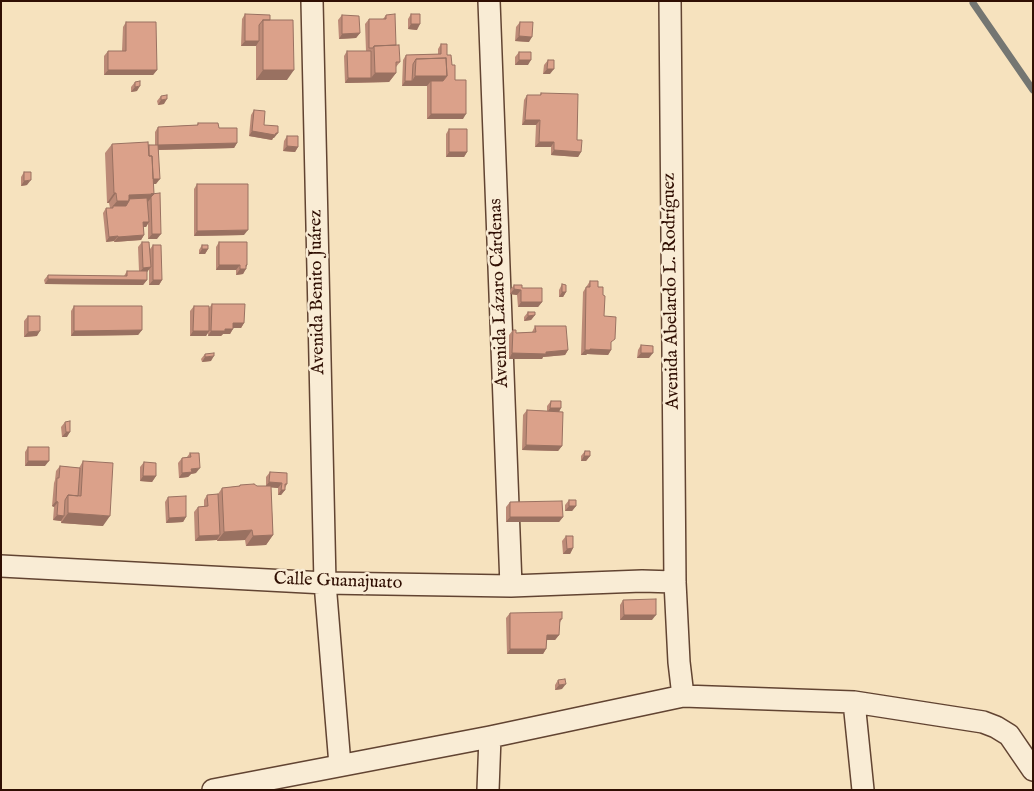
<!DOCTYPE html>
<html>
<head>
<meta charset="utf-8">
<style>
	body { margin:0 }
	#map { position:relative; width:1034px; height:791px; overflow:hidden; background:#f6e2be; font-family:"IM FELL English",serif }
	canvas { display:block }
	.frame { position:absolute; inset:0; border:2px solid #300f03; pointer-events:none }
</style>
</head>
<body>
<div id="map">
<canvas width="1034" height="791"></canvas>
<div class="frame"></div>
</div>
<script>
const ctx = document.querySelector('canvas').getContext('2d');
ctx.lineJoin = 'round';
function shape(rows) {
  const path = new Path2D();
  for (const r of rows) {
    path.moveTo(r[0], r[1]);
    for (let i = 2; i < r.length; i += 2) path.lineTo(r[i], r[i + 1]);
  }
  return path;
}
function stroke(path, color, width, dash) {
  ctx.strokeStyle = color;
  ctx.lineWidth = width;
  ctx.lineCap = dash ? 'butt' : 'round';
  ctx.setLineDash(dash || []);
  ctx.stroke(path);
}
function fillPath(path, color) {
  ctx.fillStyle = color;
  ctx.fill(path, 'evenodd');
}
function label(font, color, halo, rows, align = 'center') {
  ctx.font = font + ' "IM FELL English",serif';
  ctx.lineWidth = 5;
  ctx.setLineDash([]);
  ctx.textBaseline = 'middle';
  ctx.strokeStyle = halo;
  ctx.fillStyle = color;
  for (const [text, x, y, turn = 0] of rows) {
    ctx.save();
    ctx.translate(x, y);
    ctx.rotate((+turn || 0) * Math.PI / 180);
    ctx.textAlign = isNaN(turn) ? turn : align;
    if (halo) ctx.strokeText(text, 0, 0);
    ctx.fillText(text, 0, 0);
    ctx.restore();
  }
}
stroke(shape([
	[973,3,1033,90]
]), '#747672', 7);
const minor = shape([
	[312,1,325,583,340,765],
	[489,1,511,586],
	[1,566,325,583,511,586,642,581,675,582],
	[683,696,854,702,983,722,996,727,1009,735,1033,770],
	[854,702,863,790],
	[213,790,490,737,683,696,679,662,675,582,670,1],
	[488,790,490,737]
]);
stroke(minor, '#624432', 24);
stroke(minor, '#f9ecd5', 21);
fillPath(shape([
	[245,14,270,20,287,80,256,80,256,46,241,46,242,19],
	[411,14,417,30,408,29,408,19],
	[342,15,360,33,356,38,339,39,338,20],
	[386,15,396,45,400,62,396,67,396,73,389,82,345,83,344,56,347,51,366,51,365,24,369,19,383,19],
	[126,22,157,70,153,75,104,75,104,56,108,51,122,51,123,27],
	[520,22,529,42,515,41,516,27],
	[441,44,447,55,452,65,463,119,427,119,427,86,402,86,403,60,406,55,438,54,438,49],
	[519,52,528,65,515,65,515,57],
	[548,60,550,74,543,74,544,65],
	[135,82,137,91,131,92,131,87],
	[541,93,577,140,581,152,578,157,551,155,551,147,535,147,536,125,522,125,524,100,527,95,540,95],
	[161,96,164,104,158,105,157,101],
	[254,110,264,125,274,138,273,138,272,140,249,136,251,115],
	[198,123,219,128,237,143,234,148,159,150,156,184,153,184,157,239,148,239,148,223,146,227,143,227,144,235,141,240,114,242,114,241,106,242,103,213,106,208,110,208,109,203,107,203,105,153,112,144,155,145,155,132,158,127,197,125],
	[449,129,467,152,464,157,446,157,446,134],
	[287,136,298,147,295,152,283,151,284,141],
	[24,172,27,185,21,186,21,177],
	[197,184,244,235,194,236,194,189],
	[142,242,150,249,153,245,162,280,159,285,149,285,149,269,147,272,147,280,143,285,45,284,44,280,48,275,124,276,127,271,139,271,138,247],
	[219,242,247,265,243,274,236,275,236,270,216,270,216,247],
	[202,245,208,249,205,254,199,254,199,250],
	[590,281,598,287,604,316,611,345,611,350,608,355,587,354,586,355,581,355,583,292],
	[562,284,566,292,563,297,559,297,559,290],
	[514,285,522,288,542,302,538,307,518,307,517,295,510,294,510,290],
	[212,304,244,323,241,328,233,328,230,334,223,334,221,336,208,336,208,333,206,336,190,336,190,311,194,306,209,308],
	[74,306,142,330,138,335,71,336,71,311],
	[528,312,535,315,531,320,524,321,524,317],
	[28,316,37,336,24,337,24,321],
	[535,326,568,350,565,355,543,357,542,359,509,359,509,335,513,330,516,333,532,332],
	[641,345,649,358,637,358,638,350],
	[205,354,211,361,202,362,201,359],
	[551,401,559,412,562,446,558,451,522,450,523,415,527,410,547,411,547,406],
	[65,422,67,437,62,437,61,427],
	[28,447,45,466,25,466,25,452],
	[585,451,590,456,586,461,581,461,581,456],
	[190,453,196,473,191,474,188,477,179,478,178,463,182,458,187,457],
	[83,461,103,526,61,523,61,521,53,520,54,507,52,506,54,483,55,480,56,471,60,466,79,468],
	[144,462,156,476,152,482,140,481,140,467],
	[270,472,287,484,285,488,285,490,281,495,278,495,278,488,271,487,273,535,266,545,246,546,245,540,217,541,217,540,195,541,194,512,198,507,204,506,204,500,207,495,218,494,222,488,239,486,240,485,257,486,266,486,266,477],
	[168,497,186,517,183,522,166,523,165,502],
	[569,500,576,506,572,511,565,511,565,505],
	[510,502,563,517,559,522,506,522,506,507],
	[566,536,573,548,570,554,563,554,562,541],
	[623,600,652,620,620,620,620,605],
	[510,613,562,619,559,624,559,635,555,640,547,640,546,649,543,654,507,654,506,618],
	[558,680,562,689,555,690,555,685]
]), '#bc8a77');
fillPath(shape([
	[411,24,420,24,417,30,408,29],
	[360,33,356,38,339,39,342,34],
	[519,36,532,37,529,42,515,41],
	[245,41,259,41,256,46,241,46],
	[519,60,531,60,528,65,515,65],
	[547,69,554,69,550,74,543,74],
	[108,70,157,70,153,75,104,75],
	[263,70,294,70,287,80,256,80],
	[375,73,396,73,389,82,345,83,348,78,371,78],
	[415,76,447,76,440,86,431,81,427,86,402,86,405,81,412,81],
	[140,86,137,91,131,92,135,87],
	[167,99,164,104,158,105,161,100],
	[431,114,466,114,463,119,427,119],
	[525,120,540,120,536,125,522,125],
	[252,131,278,133,274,138,273,138,272,140,249,136],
	[539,142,554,142,551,147,535,147],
	[237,143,234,148,155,150,158,145],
	[287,146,298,147,295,152,283,151],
	[554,150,581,152,578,157,551,155],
	[449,152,467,152,464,157,446,157],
	[151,179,160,179,156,184,148,184],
	[31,180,27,185,21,186,24,181],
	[114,193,116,193,109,203,107,203],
	[154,194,147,203,122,211,113,208,113,206,117,201,129,195],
	[143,222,149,222,146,227,139,227],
	[248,230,244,235,194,236,197,231],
	[152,234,161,234,157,239,148,239],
	[144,235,141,240,114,242,118,237],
	[118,236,114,241,106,242,109,237],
	[202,249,208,249,205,254,199,254],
	[219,265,240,265,236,270,216,270],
	[246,265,247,265,245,269,246,269,243,274,236,275,240,269],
	[151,267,147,272,139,273,143,268],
	[48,279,147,280,143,285,45,284],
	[153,280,162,280,159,285,149,285],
	[514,289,521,290,517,295,510,294],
	[562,292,566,292,563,297,559,297],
	[521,302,542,302,538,307,518,307],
	[535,315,531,320,524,321,528,316],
	[233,323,244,323,241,328,230,328],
	[225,329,233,329,230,334,223,334,221,336,208,336,211,331],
	[142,330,138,335,71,336,74,331],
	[40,331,37,336,24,337,28,332],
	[193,331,209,331,206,336,190,336],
	[590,349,611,350,608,355,587,354,586,355,581,355,585,350],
	[568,350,565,355,543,357,542,359,509,359,512,353,546,352],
	[641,353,653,353,649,358,637,358],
	[214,356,211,361,202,362,205,357],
	[550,408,561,408,558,414,547,413],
	[66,432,70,432,67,437,62,437],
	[526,445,562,446,558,451,522,450],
	[584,456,590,456,586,461,581,461],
	[28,461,49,461,45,466,25,466],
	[200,468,196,473,191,474,188,477,179,478,182,473,191,469],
	[143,476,156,476,152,482,140,481],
	[269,482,282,483,278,488,265,487],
	[281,490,285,490,281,495,278,495],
	[56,501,58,502,54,507,52,506],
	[569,506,576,506,572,511,565,511],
	[68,513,110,516,103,526,61,523],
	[57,515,64,516,61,521,53,520],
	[186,517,183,522,166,523,169,518],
	[510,517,563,517,559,522,506,522],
	[252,530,245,540,217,541,224,532],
	[220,535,217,540,195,541,199,536],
	[273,535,266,545,246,546,253,536],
	[573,548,570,554,563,554,567,549],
	[624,615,656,615,652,620,620,620],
	[547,635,559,635,555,640,543,640],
	[510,649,546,649,543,654,507,654],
	[566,684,562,689,555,690,559,685]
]), '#997161');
const building = shape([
	[245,14,270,15,270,20,263,20,259,25,259,41,245,41,245,14],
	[395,14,396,45,374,46,373,48,369,48,369,19,386,19,386,15,395,14],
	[411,14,420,14,420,24,411,24,411,14],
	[342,15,359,16,360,33,342,34,342,15],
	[263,20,293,20,294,70,263,70,263,20],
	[126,22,156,22,157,70,108,70,108,51,126,51,126,22],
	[520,22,533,22,532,37,519,36,520,22],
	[441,44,447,44,447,55,451,55,452,65,455,65,455,80,466,80,466,114,431,114,431,81,443,81,447,76,446,58,416,59,413,64,412,81,405,81,406,55,441,54,441,44],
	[399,45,400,62,396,62,396,73,375,73,374,46,399,45],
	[347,51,371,51,371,78,348,78,347,51],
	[519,52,531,52,531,60,519,60,519,52],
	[446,58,447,76,415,76,416,59,446,58],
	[548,60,554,60,554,69,547,69,548,60],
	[140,81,140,86,135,87,135,82,140,81],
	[541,93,578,94,577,140,582,140,581,152,554,150,554,142,539,142,540,120,525,120,527,95,541,95,541,93],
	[167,95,167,99,161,100,161,96,167,95],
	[254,110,265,111,264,125,278,126,278,133,276,133,275,135,252,131,254,110],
	[198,123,218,123,219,128,237,128,237,143,158,145,158,127,198,125,198,123],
	[449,129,467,129,467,152,449,152,449,129],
	[287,136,298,136,298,147,287,146,287,136],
	[148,142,149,156,152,156,154,194,129,195,129,201,117,201,116,193,114,193,112,144,148,142],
	[149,145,158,145,160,179,153,179,152,156,149,156,149,145],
	[24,172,31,172,31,180,24,181,24,172],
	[197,184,248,184,248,230,197,231,197,184],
	[160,193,161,234,152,234,151,197,154,194,151,194,160,193],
	[147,198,149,222,143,222,144,235,118,237,118,236,109,237,106,208,113,208,113,206,126,206,129,201,129,199,147,198],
	[142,242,149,242,151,267,143,268,142,242],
	[219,242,247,242,247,265,246,265,246,269,240,269,240,265,219,265,219,242],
	[153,245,161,245,162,280,153,280,153,245],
	[202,245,208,245,208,249,202,249,202,245],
	[127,271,147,271,147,280,48,279,48,275,127,276,127,271],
	[590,281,598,281,598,287,603,287,603,295,605,296,604,316,616,317,615,339,611,342,611,350,590,349,590,350,585,350,586,287,590,287,590,281],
	[562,284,566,285,566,292,562,292,562,284],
	[514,285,522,285,522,288,542,288,542,302,521,302,521,290,514,289,514,285],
	[212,304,245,304,244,323,233,323,233,329,225,329,225,331,211,331,212,304],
	[74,306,142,306,142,330,74,331,74,306],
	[194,306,209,306,209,331,193,331,194,306],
	[528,312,535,312,535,315,528,316,528,312],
	[28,316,40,316,40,331,28,332,28,316],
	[535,326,566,326,568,350,546,352,546,354,512,353,513,330,516,330,516,333,536,332,535,326],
	[641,345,653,346,653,353,641,353,641,345],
	[214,353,214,356,205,357,205,354,214,353],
	[551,401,561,401,561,408,550,408,551,401],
	[527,410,563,412,562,446,526,445,527,410],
	[70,421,70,432,66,432,65,422,70,421],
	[28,447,49,447,49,461,28,461,28,447],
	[585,451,590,451,590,456,584,456,585,451],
	[190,453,199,453,200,468,191,469,192,472,182,473,182,458,191,457,190,453],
	[83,461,113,463,110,516,68,513,68,495,81,496,83,461],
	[144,462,156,463,156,476,143,476,144,462],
	[60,466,80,468,78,496,68,495,65,500,64,516,57,515,58,502,56,501,57,478,59,478,60,466],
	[270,472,287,473,287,484,285,484,285,490,281,490,282,483,269,482,270,472],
	[254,484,257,486,271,486,273,535,253,536,252,530,224,532,222,488,240,486,240,485,254,484],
	[218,494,220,535,199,536,198,507,208,506,207,495,218,494],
	[186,496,186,517,169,518,168,497,186,496],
	[569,500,576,500,576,506,569,506,569,500],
	[562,501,563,517,510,517,510,502,562,501],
	[566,536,573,536,573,548,567,549,566,536],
	[656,599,656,615,624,615,623,600,656,599],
	[562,612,562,619,560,619,559,635,547,635,546,649,510,649,510,613,562,612],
	[565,679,566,684,559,685,558,680,565,679]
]);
fillPath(building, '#dba18a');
stroke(building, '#997161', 1);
label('18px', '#300f03', '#f9ecd5', [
	["Avenida Abelardo L. Rodríguez",672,291,-91],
	["Avenida Benito Juárez",318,292,-91],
	["Avenida Lázaro Cárdenas",500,293,-92],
	["Calle Guanajuato",338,582,2]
]);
</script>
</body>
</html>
